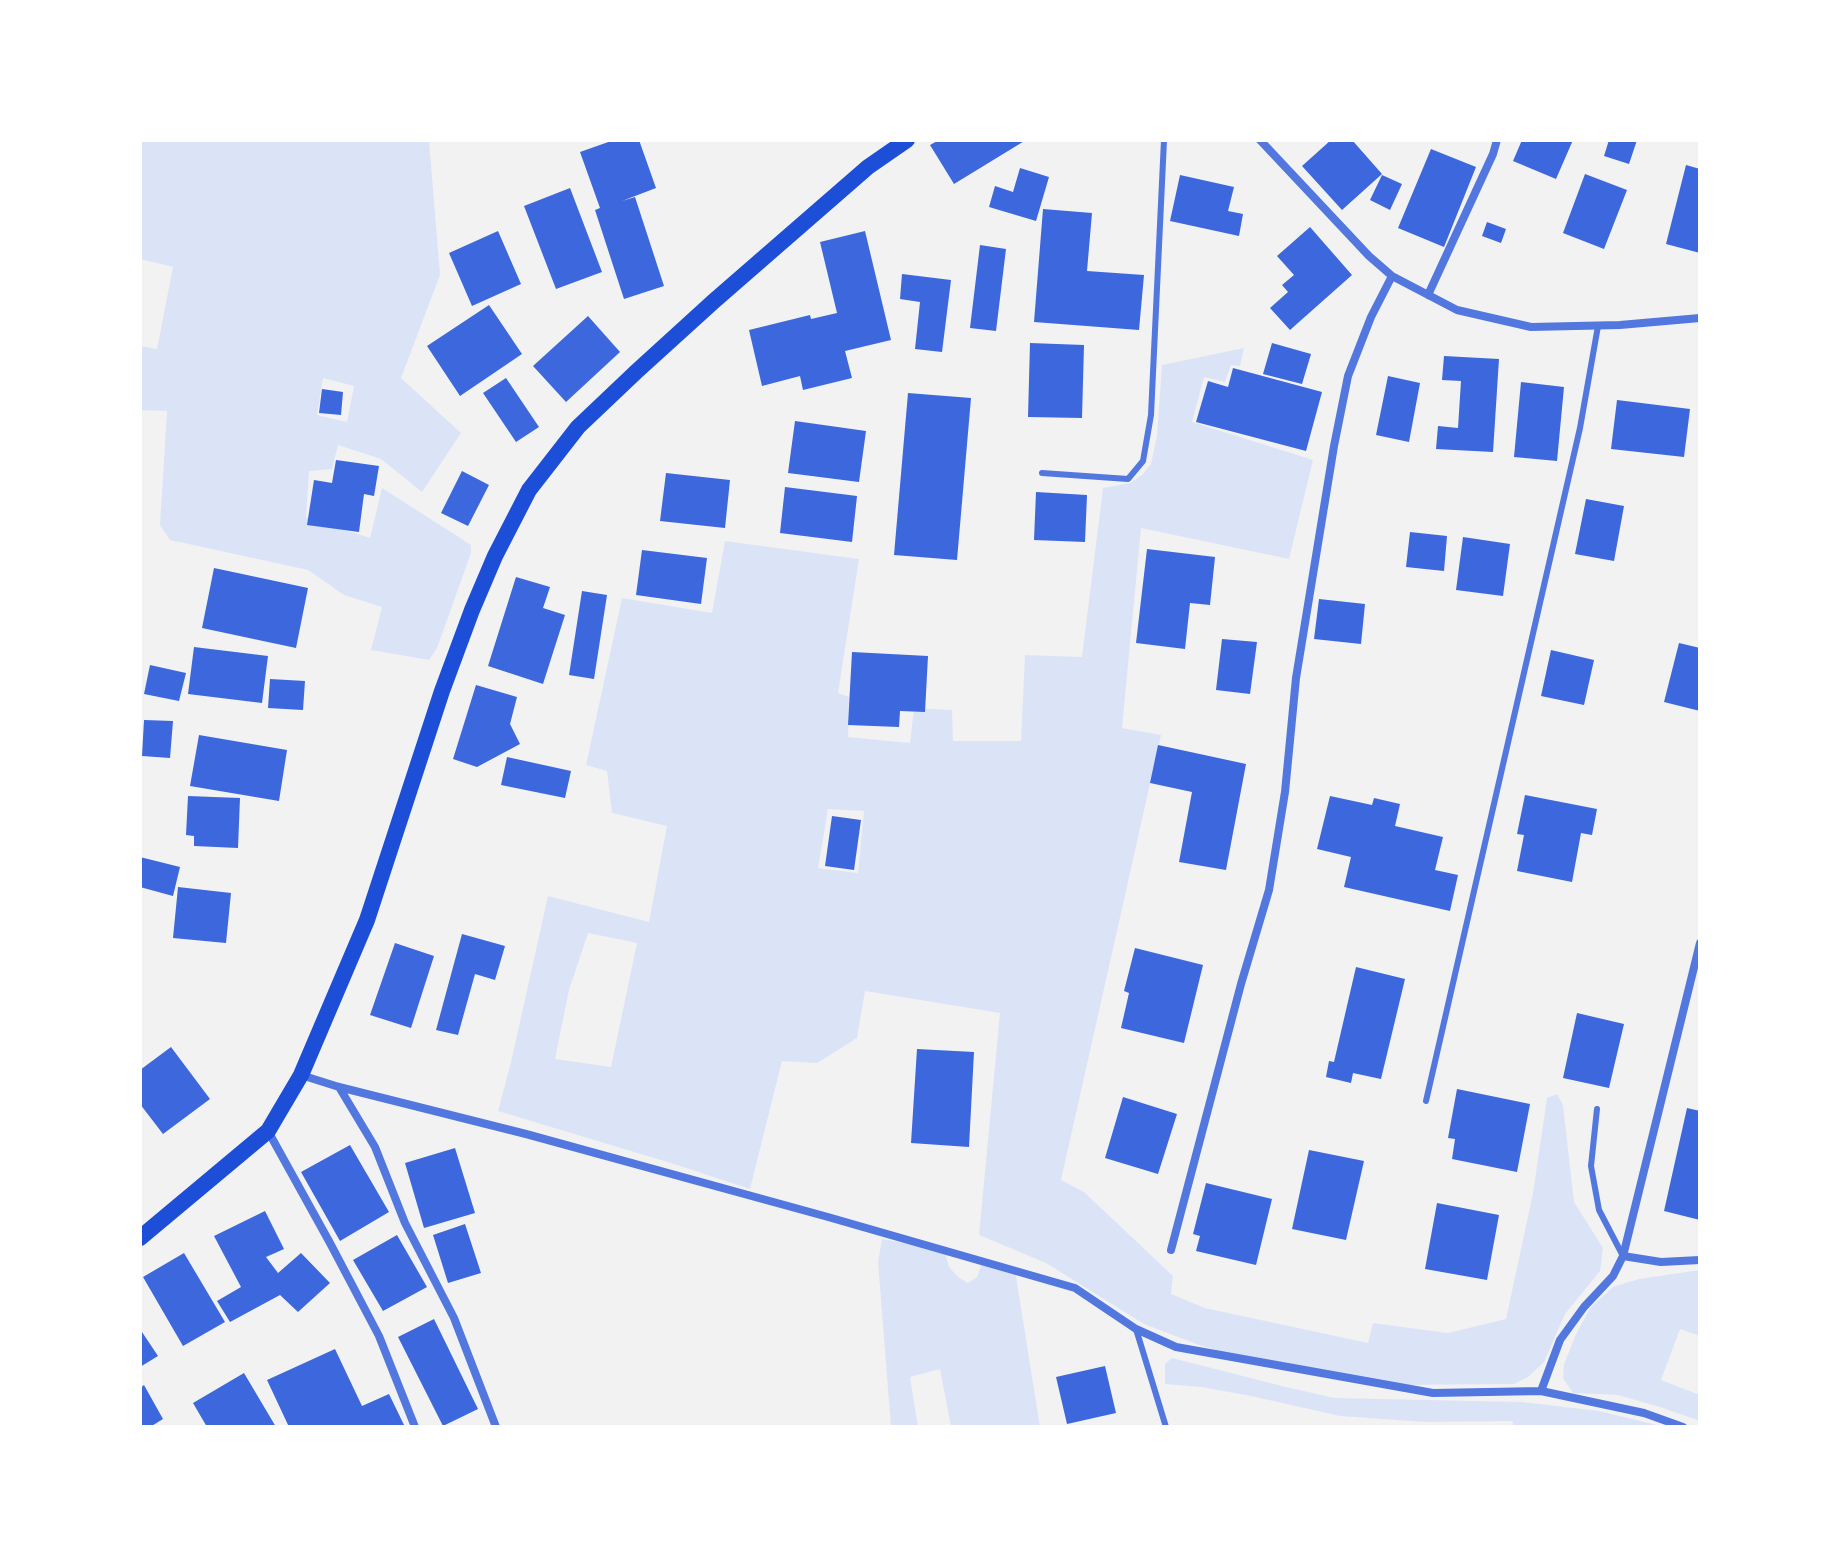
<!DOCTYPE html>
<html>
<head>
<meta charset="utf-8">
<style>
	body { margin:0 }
	#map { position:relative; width:1840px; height:1567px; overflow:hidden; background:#f2f2f2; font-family:"Archivo Narrow",sans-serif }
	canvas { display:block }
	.frame { position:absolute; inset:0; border:142px solid #fff; pointer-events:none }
</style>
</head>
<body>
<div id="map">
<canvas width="1840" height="1567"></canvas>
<div class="frame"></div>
</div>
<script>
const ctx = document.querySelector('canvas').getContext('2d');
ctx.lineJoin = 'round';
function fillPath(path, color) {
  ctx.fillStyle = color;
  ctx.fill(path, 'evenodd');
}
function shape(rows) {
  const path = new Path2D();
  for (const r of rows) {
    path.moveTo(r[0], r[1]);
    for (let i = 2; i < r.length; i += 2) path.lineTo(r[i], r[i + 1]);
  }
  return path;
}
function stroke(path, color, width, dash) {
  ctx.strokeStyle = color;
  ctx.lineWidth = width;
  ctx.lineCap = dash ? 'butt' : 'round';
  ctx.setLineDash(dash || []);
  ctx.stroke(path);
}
fillPath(shape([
	[140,140,429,140,440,275,401,378,461,433,422,492,381,459,338,445,332,469,309,471,306,517,370,538,382,488,471,545,471,553,437,648,429,660,371,650,382,607,344,595,308,570,170,540,160,525,167,411,140,410,140,346,157,349,173,267,140,259],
	[323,378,354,386,347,422,317,415],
	[1244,348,1240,366,1231,365,1225,382,1204,377,1192,422,1313,460,1289,559,1141,528,1122,728,1161,735,1061,1180,1084,1192,1173,1276,1171,1294,1205,1308,1368,1343,1373,1323,1448,1333,1506,1319,1533,1193,1547,1098,1557,1094,1563,1105,1574,1202,1603,1248,1600,1271,1565,1314,1544,1362,1528,1377,1514,1384,1399,1385,1260,1363,1199,1345,1144,1324,1046,1263,979,1235,1000,1013,865,991,857,1038,817,1063,782,1061,750,1189,674,1164,498,1111,511,1062,548,896,649,922,667,826,612,813,607,771,586,765,622,598,712,613,725,541,859,559,838,693,849,697,848,737,910,743,914,708,952,710,953,741,1021,741,1025,655,1082,657,1103,488,1130,483,1142,475,1151,464,1157,436,1162,365],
	[828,809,864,811,858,873,818,868],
	[588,933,637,943,611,1067,555,1059,569,990],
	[882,1239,944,1250,949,1267,958,1277,968,1283,977,1277,983,1260,1015,1270,1040,1427,951,1427,940,1369,910,1377,918,1427,891,1427,878,1262],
	[1700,1270,1700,1336,1680,1329,1661,1380,1700,1395,1700,1421,1660,1407,1618,1395,1573,1393,1563,1378,1564,1364,1577,1332,1591,1307,1613,1287,1639,1279],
	[1172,1358,1286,1387,1335,1398,1522,1402,1599,1411,1665,1427,1514,1427,1512,1421,1425,1422,1340,1416,1251,1396,1201,1387,1165,1384,1165,1364]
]), '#dbe4f7');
fillPath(shape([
	[614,140,639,140,656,188,622,201,635,197,664,286,624,299,595,210,600,208,580,152],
	[939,140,1026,140,954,184,930,145],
	[1331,140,1352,140,1382,174,1342,210,1302,166],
	[1522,140,1573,140,1556,179,1513,161],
	[1609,140,1637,140,1629,164,1604,156],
	[1431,149,1476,167,1444,247,1398,228],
	[1686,165,1700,169,1700,253,1666,244],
	[1020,168,1049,177,1036,221,989,207,995,186,1013,192],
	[1585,174,1627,190,1604,249,1563,233],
	[1180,175,1234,187,1228,211,1243,214,1239,236,1170,221],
	[1382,175,1402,184,1390,210,1370,200],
	[570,188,602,272,556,289,524,206],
	[1043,209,1092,213,1087,271,1144,275,1139,330,1034,322],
	[1487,222,1506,229,1501,243,1482,236],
	[1310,227,1352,275,1290,330,1270,308,1288,292,1282,285,1294,275,1277,256],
	[498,231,521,284,472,306,449,253],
	[865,231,891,340,845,351,852,378,803,390,800,376,762,386,749,330,810,315,811,319,837,313,820,242],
	[980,245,1006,249,996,331,970,328],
	[902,274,951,280,942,352,915,349,920,302,900,299],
	[489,305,522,354,460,396,427,346],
	[588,316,620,352,566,402,533,366],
	[1030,343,1084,345,1082,418,1028,417],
	[1272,343,1311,354,1302,384,1263,374],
	[1444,356,1499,359,1493,452,1436,449,1438,426,1458,428,1461,381,1442,380],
	[1233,368,1322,392,1306,451,1196,422,1208,381,1228,387],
	[1388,376,1420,383,1409,442,1376,435],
	[506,378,539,427,516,442,483,393],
	[1521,382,1564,387,1557,461,1514,457],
	[322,389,343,392,341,415,319,413],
	[908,393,971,398,957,560,894,555],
	[1617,400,1690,409,1684,457,1611,449],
	[795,421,866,431,859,482,788,473],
	[336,460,379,466,374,496,364,494,359,532,307,525,314,480,332,483],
	[462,471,489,485,468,526,441,513],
	[666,473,730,480,725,528,660,521],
	[785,487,857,496,852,542,780,533],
	[1036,492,1087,495,1085,542,1034,540],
	[1586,499,1624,506,1614,561,1575,554],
	[1410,532,1447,536,1444,571,1406,567],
	[1463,537,1510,544,1503,596,1456,590],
	[1147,549,1215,557,1210,605,1190,603,1185,649,1136,643],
	[642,550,707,558,701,604,636,595],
	[214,568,308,588,296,648,202,628],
	[516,577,550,587,543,608,565,615,543,684,488,666],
	[582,591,607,595,594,679,569,675],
	[1319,599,1365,604,1361,644,1314,639],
	[1222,639,1257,642,1250,694,1216,690],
	[1679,643,1700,648,1700,711,1664,702],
	[194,647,268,656,262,703,188,694],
	[1551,650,1594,660,1584,705,1541,696],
	[852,652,928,656,925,712,900,711,899,727,848,725],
	[150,665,186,673,179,701,144,694],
	[270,679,305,681,303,710,268,708],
	[476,685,517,697,510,724,520,744,477,767,453,759],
	[144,720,173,721,170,758,142,756],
	[199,735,287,750,279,801,190,786],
	[1158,745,1246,764,1226,870,1179,862,1192,792,1150,783],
	[507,757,571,771,565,798,501,785],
	[1525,795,1597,809,1592,835,1581,833,1572,882,1517,871,1524,835,1517,834],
	[188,796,240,798,238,848,194,846,194,836,186,835],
	[1330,796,1372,805,1374,798,1400,804,1395,826,1443,837,1435,870,1458,875,1450,911,1344,887,1351,857,1317,849],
	[832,816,861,820,854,870,825,866],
	[140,857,180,867,173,896,140,887],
	[178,887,231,893,226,943,173,938],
	[462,934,505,946,495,980,475,974,458,1035,436,1030],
	[395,943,434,956,411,1028,370,1015],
	[1135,948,1203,965,1184,1043,1121,1028,1129,993,1124,991],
	[1356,967,1405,979,1381,1079,1353,1073,1351,1083,1326,1077,1329,1061,1334,1062],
	[1577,1013,1624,1024,1609,1088,1563,1078],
	[171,1047,210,1099,163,1134,140,1104,140,1070],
	[917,1049,974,1052,969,1147,911,1143],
	[1457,1089,1530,1104,1517,1172,1452,1159,1455,1139,1448,1138],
	[1123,1097,1177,1114,1158,1174,1105,1158],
	[1687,1108,1700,1111,1700,1220,1664,1211],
	[350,1145,389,1212,340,1241,301,1172],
	[455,1148,475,1213,424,1228,405,1163],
	[1309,1150,1364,1161,1346,1240,1292,1229],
	[1206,1183,1272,1199,1256,1265,1196,1251,1200,1236,1193,1234],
	[1437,1203,1499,1215,1487,1280,1425,1269],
	[265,1211,284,1249,266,1257,278,1273,301,1253,330,1283,298,1312,280,1295,230,1322,217,1301,241,1287,214,1236],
	[465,1224,481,1273,448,1283,433,1235],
	[397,1235,427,1287,383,1311,353,1260],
	[184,1253,225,1322,183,1346,143,1277],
	[434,1319,478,1409,443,1426,398,1337],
	[140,1329,158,1356,140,1367],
	[335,1349,362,1406,389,1394,405,1427,289,1427,267,1380],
	[1105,1366,1116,1413,1067,1424,1056,1377],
	[244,1373,276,1427,207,1427,193,1403],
	[144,1385,163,1419,150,1427,140,1427,140,1388]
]), '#3d67dc');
stroke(shape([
	[1042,473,1128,479,1143,461,1151,415,1164,140],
	[1426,1101,1580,428,1598,326],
	[1597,1109,1591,1166,1599,1210,1623,1256],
	[1136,1329,1166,1427]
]), '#5277de', 6);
stroke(shape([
	[1260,140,1369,256,1392,276,1457,310,1531,327,1620,325,1700,318],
	[1428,295,1493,154,1497,140],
	[301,1075,339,1087,526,1134,828,1217,1075,1288,1136,1329,1176,1347,1433,1393,1541,1391,1644,1413,1683,1427],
	[339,1087,375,1147,405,1223,454,1318,496,1427],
	[268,1131,330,1243,379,1336,415,1427],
	[1171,1250,1241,984,1269,890,1285,792,1296,678,1334,446,1348,376,1371,317,1392,276],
	[1623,1256,1661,1262,1700,1260],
	[1541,1391,1560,1340,1584,1307,1613,1276,1623,1256,1700,943]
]), '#5277de', 8);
stroke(shape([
	[140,1238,268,1131,301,1075,367,920,442,691,472,610,495,556,529,490,578,427,637,371,714,301,868,167,907,140]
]), '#1d4ed8', 16);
</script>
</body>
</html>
